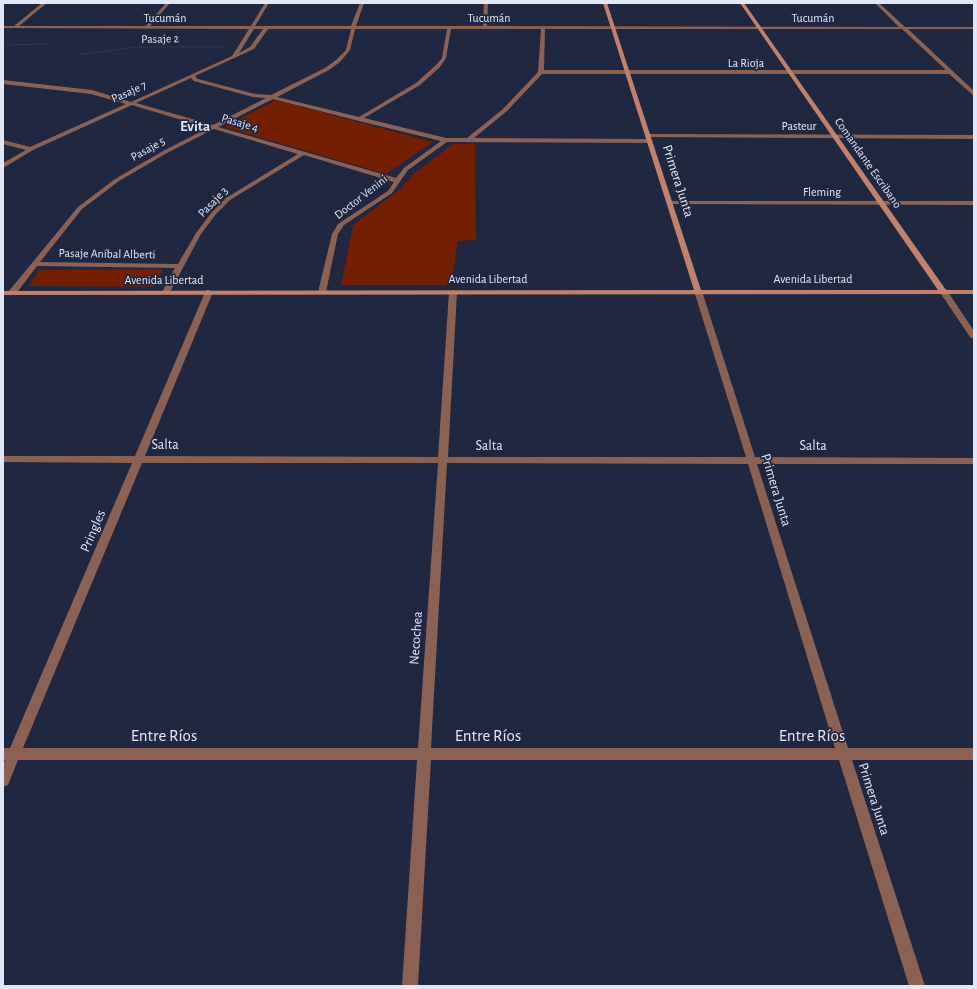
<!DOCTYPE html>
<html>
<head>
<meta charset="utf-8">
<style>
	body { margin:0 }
	#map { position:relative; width:977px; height:989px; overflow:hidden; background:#202740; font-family:"Alegreya Sans",sans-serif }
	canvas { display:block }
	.frame { position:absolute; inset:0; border:4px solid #e2e7f8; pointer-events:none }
</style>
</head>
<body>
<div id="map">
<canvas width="977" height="989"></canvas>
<div class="frame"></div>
</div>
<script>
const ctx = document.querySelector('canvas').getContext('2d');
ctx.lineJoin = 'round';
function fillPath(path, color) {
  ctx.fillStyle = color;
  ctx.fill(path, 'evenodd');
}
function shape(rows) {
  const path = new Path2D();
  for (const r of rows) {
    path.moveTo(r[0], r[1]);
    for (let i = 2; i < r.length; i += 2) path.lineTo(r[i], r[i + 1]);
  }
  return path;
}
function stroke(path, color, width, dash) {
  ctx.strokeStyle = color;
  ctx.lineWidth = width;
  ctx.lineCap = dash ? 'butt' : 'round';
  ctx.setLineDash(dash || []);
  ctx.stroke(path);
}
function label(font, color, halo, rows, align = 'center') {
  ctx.font = font + ' "Alegreya Sans",sans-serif';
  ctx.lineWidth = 3.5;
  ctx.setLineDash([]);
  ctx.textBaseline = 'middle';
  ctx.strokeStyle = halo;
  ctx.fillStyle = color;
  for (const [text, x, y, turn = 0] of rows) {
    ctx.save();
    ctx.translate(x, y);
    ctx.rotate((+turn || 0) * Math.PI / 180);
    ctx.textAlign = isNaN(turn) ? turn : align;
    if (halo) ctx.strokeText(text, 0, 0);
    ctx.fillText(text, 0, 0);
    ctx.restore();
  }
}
fillPath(shape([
	[276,100,354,121,433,142,386,174,224,127],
	[453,144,475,144,476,240,458,241,451,285,341,285,353,225,400,189,416,172],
	[163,269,154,287,28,286,39,270]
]), '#731f00');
stroke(shape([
	[3,45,50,44],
	[80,54,139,47,225,47]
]), '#5c6379', 1, [0.5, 1.5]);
fillPath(shape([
	[42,3,47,3,19,26,146,26,166,3,170,3,150,26,251,26,265,3,269,3,255,26,351,26,360,3,364,3,356,26,483,26,484,3,488,3,487,26,899,27,875,3,879,3,905,27,974,27,974,29,908,29,974,91,974,96,949,74,542,74,507,111,474,138,650,139,653,141,650,143,447,142,408,170,392,193,344,225,338,234,326,292,322,294,318,292,332,234,338,224,388,191,394,182,304,155,230,200,216,214,201,234,169,294,166,294,162,292,175,268,37,266,15,295,12,295,8,293,9,291,78,207,115,179,163,151,208,128,132,105,33,150,3,168,3,163,26,150,3,144,3,140,30,147,126,104,91,94,3,84,3,80,92,90,131,102,232,56,249,29,3,28,3,26,14,26,42,3],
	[254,29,263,29,250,47,239,53,254,29],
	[268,29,351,29,346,50,336,60,325,68,271,95,255,94,198,79,195,76,254,49,268,29],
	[355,29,447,29,442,58,436,65,416,83,359,117,277,97,329,70,340,62,350,50,355,29],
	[451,29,541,29,538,72,503,109,467,138,446,138,364,118,420,85,440,67,446,58,451,29],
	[545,29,902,29,946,70,544,70,545,29],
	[191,78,194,81,253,97,266,98,213,125,136,103,191,78],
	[273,99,359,121,441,141,404,168,396,178,218,127,273,99],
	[214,129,298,154,226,198,212,212,196,233,178,264,40,262,82,209,119,181,167,153,214,129],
	[648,134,974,135,974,139,646,137,645,136,648,134],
	[670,201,974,201,974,205,668,204,668,202,670,201],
	[695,289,701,289,702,291,755,457,974,458,974,464,757,464,848,748,974,748,974,760,852,760,925,986,909,986,839,760,431,760,418,986,402,986,417,760,18,760,8,785,3,787,3,764,5,760,3,760,3,748,10,748,132,463,3,462,3,456,135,456,206,290,209,290,213,292,145,456,438,457,449,292,453,290,457,292,448,457,746,457,694,291,695,289],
	[142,463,438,463,418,748,23,748,142,463],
	[447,463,748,464,835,748,431,748,447,463],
	[940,289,946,289,974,331,974,339,970,337,939,291,940,289]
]), '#8b6154');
fillPath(shape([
	[603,3,607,3,701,290,938,290,740,3,744,3,946,290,974,290,974,294,3,295,3,291,694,290,603,3]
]), '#c2816c');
label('12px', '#e2e7f8', '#202740', [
	["Tucumán",165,18],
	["Tucumán",489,18],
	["Tucumán",813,18],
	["Pasaje 2",160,39,-1],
	["La Rioja",746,63],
	["Pasaje 7",129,92,-24],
	["Pasaje 4",240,123,17],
	["Pasteur",799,126],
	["Pasaje 5",148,149,-29],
	["Comandante Escribano",868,163,55],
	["Fleming",822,192],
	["Doctor Venini",361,197,-38],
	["Pasaje 3",213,202,-46],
	["Pasaje Aníbal Alberti",107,254,1],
	["Avenida Libertad",488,279],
	["Avenida Libertad",813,279],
	["Avenida Libertad",164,280]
]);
label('14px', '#e2e7f8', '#202740', [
	["Primera Junta",678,181,72],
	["Salta",165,445],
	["Salta",489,446],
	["Salta",813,446],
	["Primera Junta",776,490,73],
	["Pringles",93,531,-67],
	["Necochea",416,638,-86],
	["Primera Junta",874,799,72]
]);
label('bold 15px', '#e2e7f8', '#202740', [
	["Evita",195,126]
]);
label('17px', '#e2e7f8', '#202740', [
	["Entre Ríos",164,736],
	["Entre Ríos",488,736],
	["Entre Ríos",812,736]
]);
</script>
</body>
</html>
